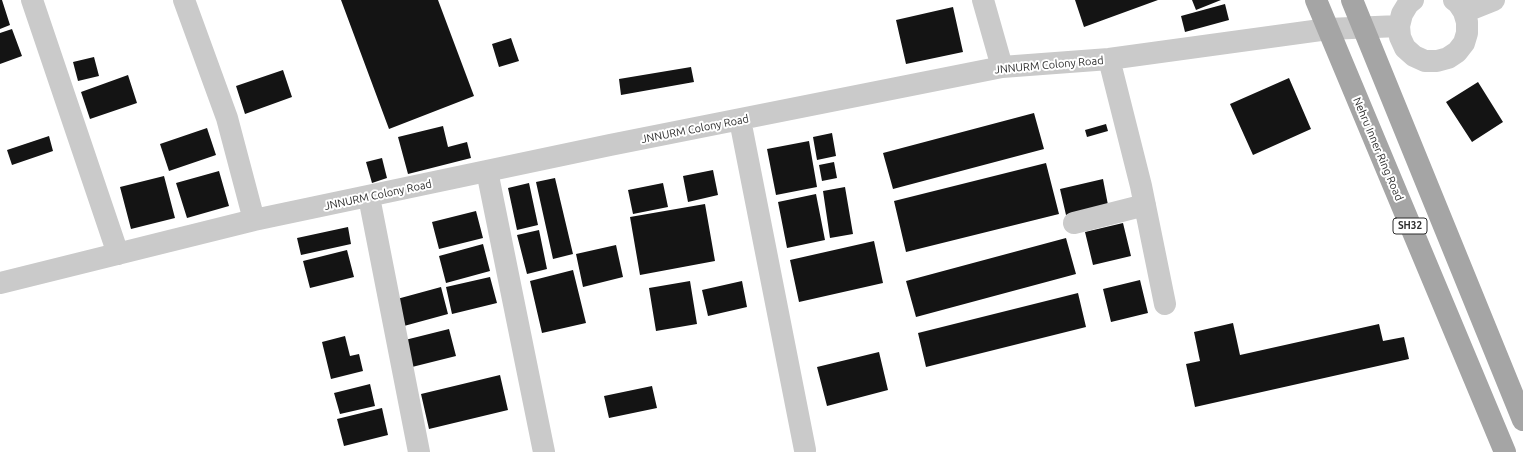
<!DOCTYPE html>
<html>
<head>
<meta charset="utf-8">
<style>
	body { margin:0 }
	canvas { display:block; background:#fff }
</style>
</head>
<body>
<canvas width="1523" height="452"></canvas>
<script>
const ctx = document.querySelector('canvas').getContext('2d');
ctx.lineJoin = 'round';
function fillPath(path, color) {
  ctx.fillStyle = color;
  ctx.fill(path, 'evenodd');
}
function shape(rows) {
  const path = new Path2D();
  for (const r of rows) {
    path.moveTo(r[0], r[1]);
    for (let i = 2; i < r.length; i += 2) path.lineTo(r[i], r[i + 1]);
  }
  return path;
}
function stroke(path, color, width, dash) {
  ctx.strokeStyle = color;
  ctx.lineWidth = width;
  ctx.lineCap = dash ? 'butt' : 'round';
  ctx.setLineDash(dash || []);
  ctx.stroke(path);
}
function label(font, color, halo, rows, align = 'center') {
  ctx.font = font + ' Ubuntu,sans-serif';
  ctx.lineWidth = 4;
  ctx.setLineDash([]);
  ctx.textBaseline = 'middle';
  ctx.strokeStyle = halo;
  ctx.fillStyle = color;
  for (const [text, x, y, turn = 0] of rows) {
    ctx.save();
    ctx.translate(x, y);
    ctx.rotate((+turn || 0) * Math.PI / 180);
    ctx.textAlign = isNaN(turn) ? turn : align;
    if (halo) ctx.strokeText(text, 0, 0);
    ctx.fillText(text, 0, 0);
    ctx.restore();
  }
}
fillPath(shape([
	[0,0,2,0,10,25,0,29],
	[341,0,438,0,474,96,389,129],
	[1075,0,1158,0,1084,27],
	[1192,0,1221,0,1196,10],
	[1225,4,1229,20,1185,32,1181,16],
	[953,7,963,52,906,64,896,20],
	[12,29,22,56,0,64,0,33],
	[511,38,519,61,499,67,492,44],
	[94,57,99,76,78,81,73,62],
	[691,67,694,82,621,95,619,79],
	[283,70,292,97,245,114,236,86],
	[128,75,137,103,90,119,81,92],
	[1289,78,1311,129,1253,155,1230,104],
	[1478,82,1503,122,1472,142,1446,102],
	[1034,113,1044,149,893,189,883,153],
	[1106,124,1108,131,1087,137,1085,130],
	[443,126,448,147,467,142,471,158,408,174,398,137],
	[207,128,216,155,169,171,160,144],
	[832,133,836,156,817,160,813,137],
	[49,136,53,151,12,165,7,150],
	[809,141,817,187,776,195,767,149],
	[382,158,387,178,372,183,366,162],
	[834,162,837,178,822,181,819,165],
	[1046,163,1059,214,906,252,894,201],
	[713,170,718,195,688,202,683,176],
	[219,171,229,206,187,218,176,183],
	[164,176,175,218,131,229,120,187],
	[555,178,573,254,553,259,536,182],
	[1103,179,1108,205,1066,215,1060,189],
	[529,183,538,225,517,230,508,188],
	[663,183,668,207,633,214,628,190],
	[845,187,853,234,830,238,823,191],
	[816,194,825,240,787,248,778,202],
	[705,204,715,261,640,275,630,217],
	[476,211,483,238,439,249,432,222],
	[1123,223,1131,256,1093,265,1085,232],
	[348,227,351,244,301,255,297,238],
	[539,230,547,269,527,274,517,235],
	[1066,238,1076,274,916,317,906,281],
	[874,241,883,283,799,302,790,260],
	[483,244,490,271,446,283,439,256],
	[616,245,623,277,583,287,576,254],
	[347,250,354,277,310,288,303,261],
	[573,270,586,323,542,333,530,281],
	[490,277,497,303,452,314,446,287],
	[1140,280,1148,313,1111,322,1103,289],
	[690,281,697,324,656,331,649,288],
	[742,281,747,307,708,316,702,290],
	[441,287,448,314,404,326,397,299],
	[1078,293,1086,327,926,367,918,333],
	[1233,323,1240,355,1379,324,1383,341,1404,337,1409,359,1195,407,1186,364,1200,361,1194,332],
	[449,329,456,356,412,367,405,340],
	[345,336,350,356,359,354,363,371,331,379,322,342],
	[879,352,888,390,827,406,817,367],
	[500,375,508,410,429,429,421,394],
	[370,384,375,406,340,414,334,393],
	[652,386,657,408,609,418,604,396],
	[382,408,388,435,344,446,337,419]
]), '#141414');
stroke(shape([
	[32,0,118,254],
	[184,0,227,118,254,220],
	[983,0,1002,67],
	[1413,0,1408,4,1402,14,1399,26,1400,37,1405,48,1414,56,1425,61,1437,61,1448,58,1457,52,1464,43,1467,33,1467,22,1464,12,1458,3,1454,0],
	[1464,12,1494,0],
	[1109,59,1141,186,1165,304],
	[740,120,805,450],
	[487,171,544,452],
	[369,197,419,452],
	[1074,223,1145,205],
	[0,283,254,220,610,145,1002,67,1109,59,1328,29,1399,26]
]), '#cacaca', 22);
stroke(shape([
	[1316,0,1505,452],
	[1352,0,1523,420]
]), '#a5a5a5', 22);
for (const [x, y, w] of [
	[1410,226,34]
]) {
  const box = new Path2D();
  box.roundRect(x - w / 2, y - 8, w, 16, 3);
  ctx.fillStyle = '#fff';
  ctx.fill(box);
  stroke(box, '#2d2d2d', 1);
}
label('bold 10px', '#2d2d2d', null, [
	["SH32",1410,226]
]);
label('11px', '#2d2d2d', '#fff', [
	["JNNURM Colony Road",1049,65,-5],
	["JNNURM Colony Road",695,129,-11],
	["Nehru Inner Ring Road",1378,149,67],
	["JNNURM Colony Road",378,195,-12]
]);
</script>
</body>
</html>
